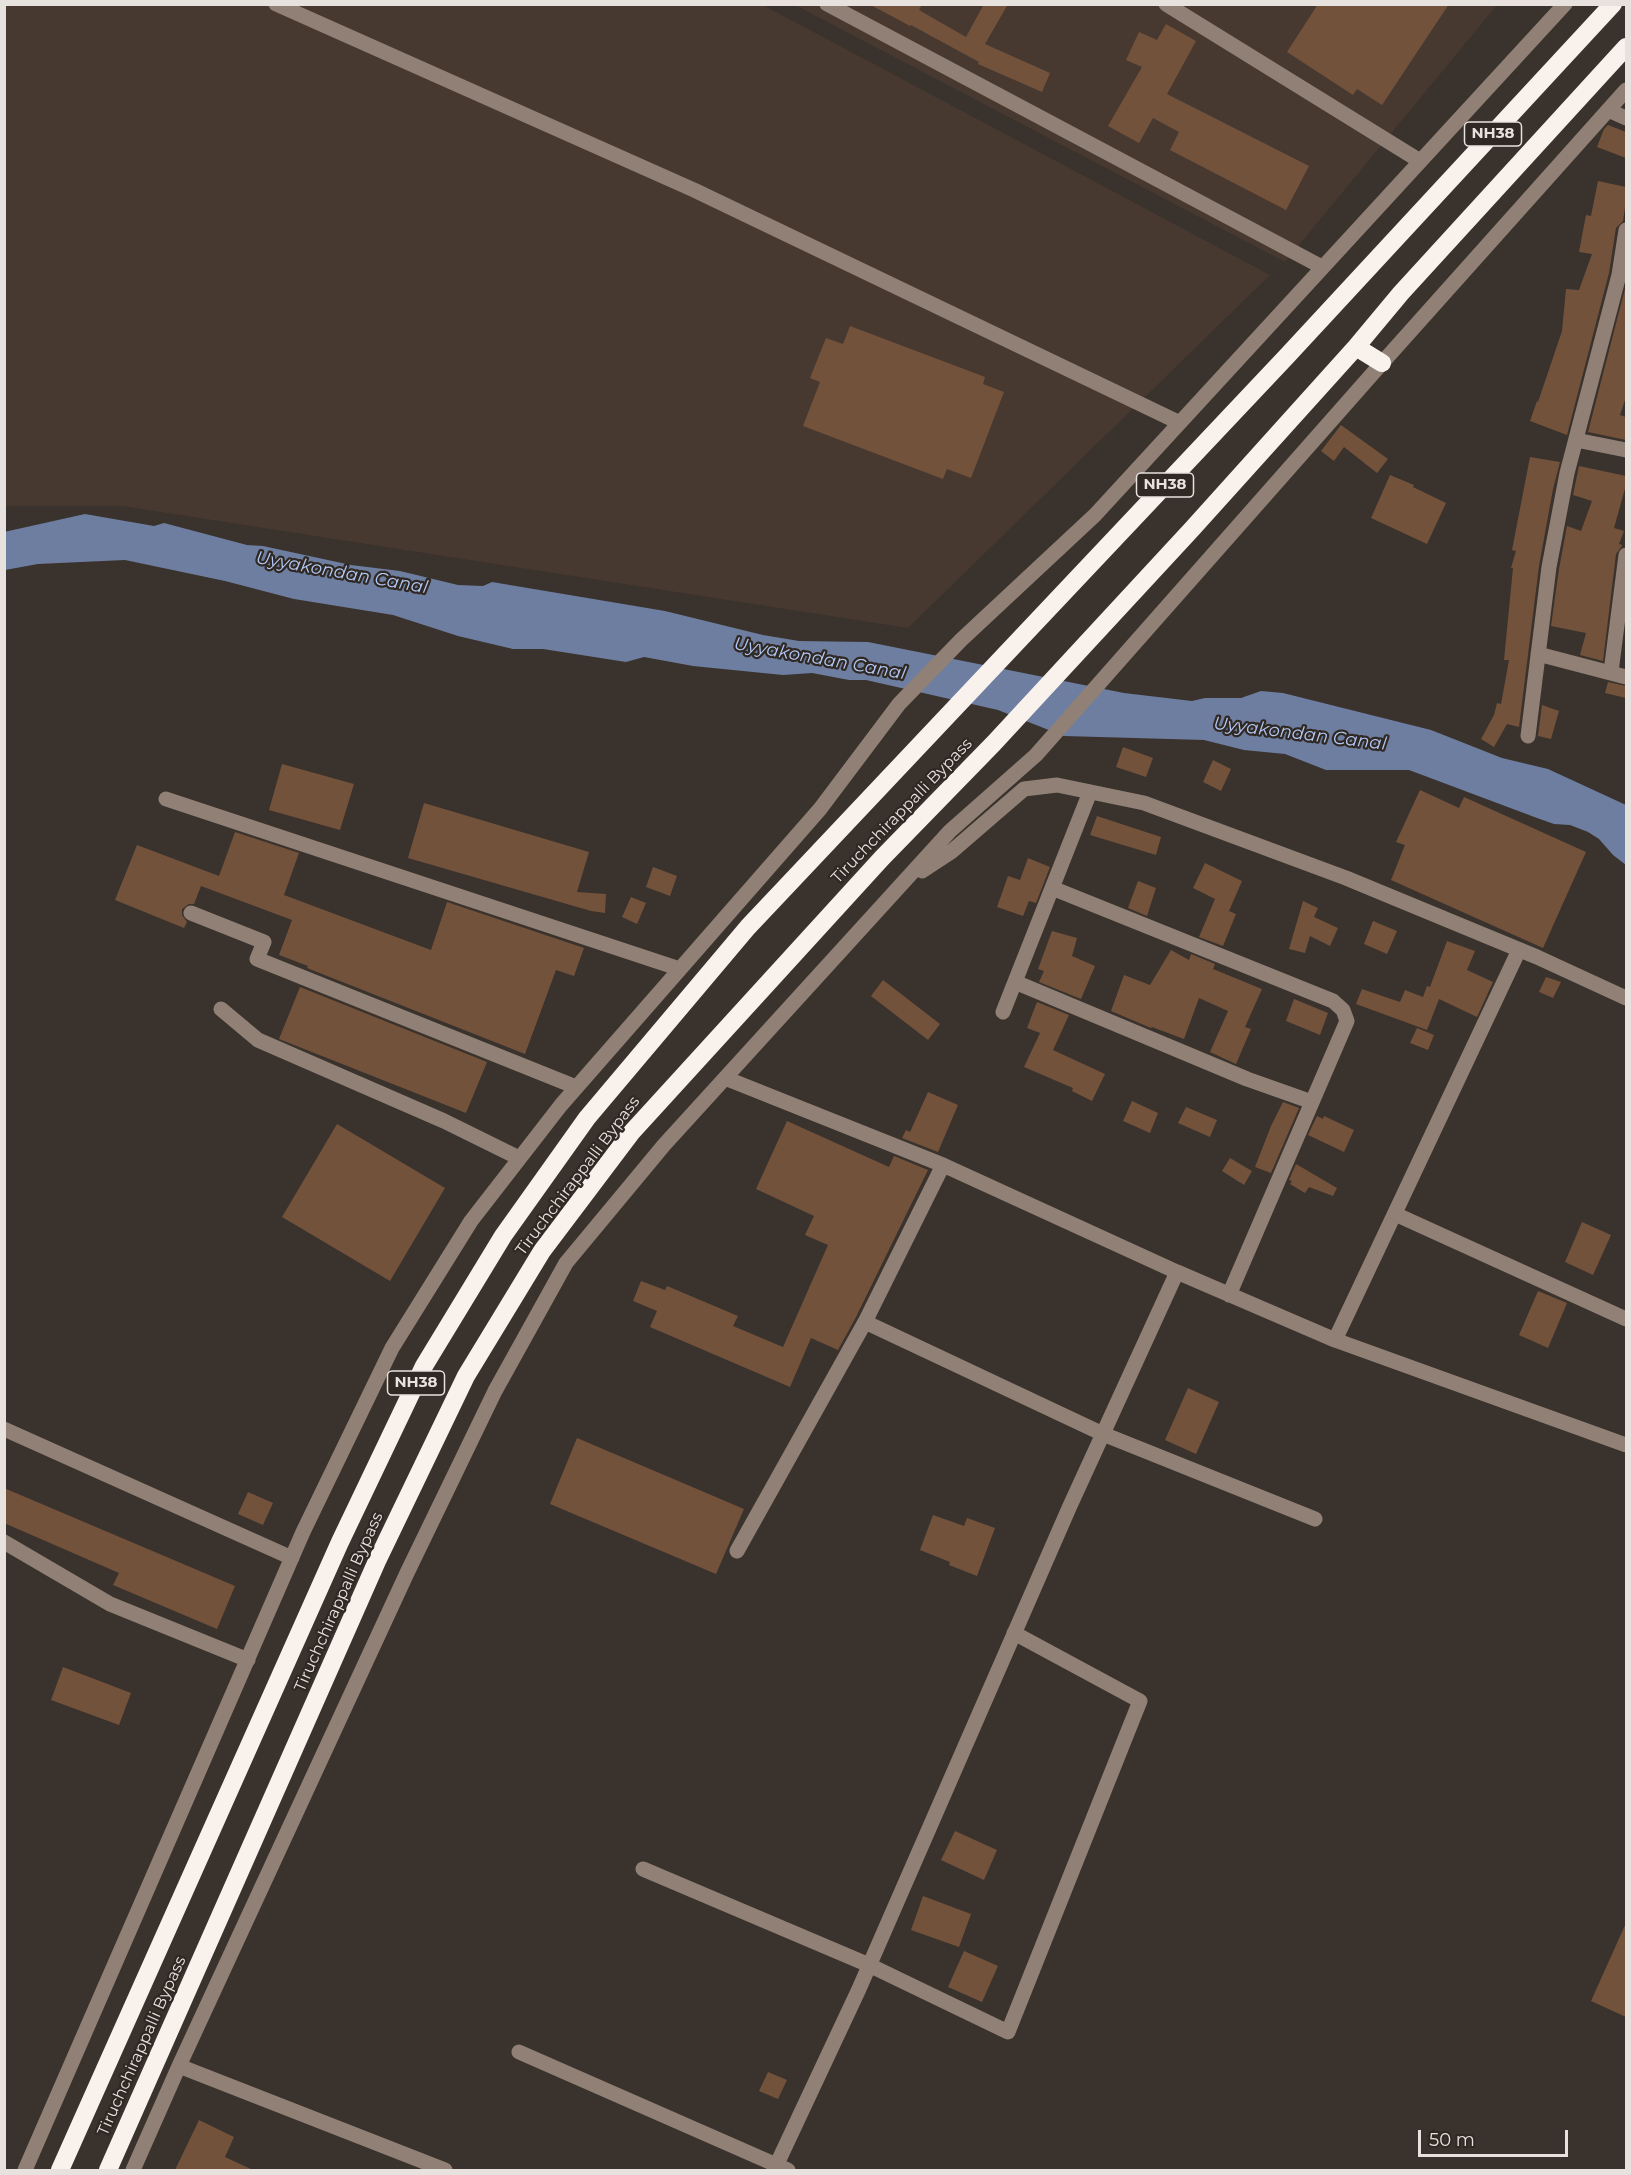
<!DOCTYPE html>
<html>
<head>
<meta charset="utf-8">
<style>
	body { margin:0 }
	#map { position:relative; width:1631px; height:2175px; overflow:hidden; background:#3a322c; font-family:Montserrat,sans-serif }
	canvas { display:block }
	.frame { position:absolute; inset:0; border:6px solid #e8e2df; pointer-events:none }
	.scale { position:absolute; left:1418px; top:2130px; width:150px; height:27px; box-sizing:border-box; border:3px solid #e8e2df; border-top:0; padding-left:8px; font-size:18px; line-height:21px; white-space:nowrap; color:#e8e2df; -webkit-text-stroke:4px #302822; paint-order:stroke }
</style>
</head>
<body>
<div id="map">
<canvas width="1631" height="2175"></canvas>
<div class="frame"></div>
<div class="scale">50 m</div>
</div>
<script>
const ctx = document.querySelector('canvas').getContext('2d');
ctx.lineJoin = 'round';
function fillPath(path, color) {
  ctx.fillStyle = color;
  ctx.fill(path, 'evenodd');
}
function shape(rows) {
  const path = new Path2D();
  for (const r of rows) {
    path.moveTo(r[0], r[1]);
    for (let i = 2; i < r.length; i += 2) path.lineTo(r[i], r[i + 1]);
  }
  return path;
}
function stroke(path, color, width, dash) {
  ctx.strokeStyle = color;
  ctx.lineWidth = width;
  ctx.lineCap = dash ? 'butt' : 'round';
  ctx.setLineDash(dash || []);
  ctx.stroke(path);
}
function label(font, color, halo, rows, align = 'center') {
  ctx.font = font + ' Montserrat,sans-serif';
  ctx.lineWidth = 4.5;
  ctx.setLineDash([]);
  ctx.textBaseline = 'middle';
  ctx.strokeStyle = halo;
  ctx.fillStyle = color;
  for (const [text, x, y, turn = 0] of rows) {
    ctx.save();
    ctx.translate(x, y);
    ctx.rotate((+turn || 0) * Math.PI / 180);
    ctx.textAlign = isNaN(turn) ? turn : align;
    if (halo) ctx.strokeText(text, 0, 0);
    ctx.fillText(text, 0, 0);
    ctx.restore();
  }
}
fillPath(shape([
	[5,5,763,5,1270,275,908,628,122,506,5,506],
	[795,5,1497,5,1285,262]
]), '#473930');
fillPath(shape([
	[85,514,154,526,164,523,247,545,263,546,351,565,400,571,458,585,483,586,492,582,665,611,763,635,799,641,868,642,1124,693,1192,701,1205,698,1241,698,1261,691,1283,693,1431,730,1502,758,1548,769,1626,805,1626,865,1613,855,1599,839,1588,832,1570,825,1554,824,1537,818,1409,770,1326,770,1285,754,1244,750,1204,740,1064,736,998,710,866,680,849,680,812,673,783,675,693,666,644,657,626,662,543,649,513,649,458,636,393,615,294,599,225,581,125,560,38,564,5,570,4,532]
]), '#6d7ea0');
fillPath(shape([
	[869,4,922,4,919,10,966,37,984,4,1008,4,985,44,1050,73,1042,92,978,64,979,62,911,25,910,26],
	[1318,4,1449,4,1382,105,1357,89,1353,95,1287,52],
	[1166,24,1196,41,1167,94,1309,166,1286,210,1170,150,1179,132,1153,118,1139,143,1108,126,1142,67,1126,60,1139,32,1157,40],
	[1608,125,1626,132,1626,158,1597,147,1604,129],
	[1598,181,1626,187,1626,201,1623,221,1616,228,1609,273,1567,435,1530,421,1537,401,1538,402,1562,331,1566,289,1579,290,1592,254,1579,252,1586,215,1591,216],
	[1626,285,1626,397,1620,415,1626,417,1626,440,1588,432],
	[850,326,985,377,983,384,1004,392,971,478,947,469,943,479,803,426,820,382,810,378,826,338,843,344],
	[1341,425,1388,459,1377,473,1344,447,1334,461,1321,451],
	[1530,457,1560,462,1553,489,1539,566,1519,727,1507,724,1494,747,1481,739,1494,715,1497,703,1501,704,1509,660,1504,660,1513,568,1511,568,1516,551,1512,550],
	[1579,466,1626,476,1626,485,1614,528,1624,531,1619,544,1622,545,1622,546,1616,554,1603,661,1580,655,1586,633,1551,626,1559,569,1567,526,1581,531,1592,501,1573,495],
	[1390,475,1414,485,1413,487,1446,503,1427,544,1371,518],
	[1608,682,1626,686,1626,698,1605,693],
	[1542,705,1559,711,1551,739,1538,736],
	[1123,747,1153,758,1146,777,1116,767],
	[1213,760,1231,769,1221,791,1203,782],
	[282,764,354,784,340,830,269,810],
	[1420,790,1459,808,1464,797,1586,852,1543,948,1391,880,1405,845,1396,842],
	[424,803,589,852,577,892,606,894,605,913,591,911,408,858],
	[1097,816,1161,837,1156,855,1090,835],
	[235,832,299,853,284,895,431,950,447,902,584,948,574,976,556,970,525,1054,307,968,308,966,279,955,292,920,201,886,194,904,189,904,182,909,182,915,187,922,184,928,115,900,137,845,219,876],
	[1028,858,1050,867,1036,903,1029,901,1023,916,997,907,1008,876,1020,880],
	[1205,863,1242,881,1229,911,1236,914,1223,946,1199,937,1215,899,1193,888],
	[653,867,677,876,670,896,646,887],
	[1138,881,1156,888,1147,916,1128,908],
	[631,897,646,903,637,924,622,917],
	[1303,901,1318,908,1314,917,1338,928,1330,946,1310,936,1305,953,1289,949],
	[1373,921,1397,931,1387,954,1364,944],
	[1052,931,1077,938,1072,956,1095,966,1081,999,1039,982,1044,971,1038,969],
	[1447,941,1475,951,1467,970,1493,982,1477,1017,1439,999,1427,1030,1356,1004,1362,989,1400,1002,1405,990,1423,997,1427,986,1430,987],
	[1171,950,1189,960,1191,954,1215,964,1213,969,1262,989,1245,1027,1251,1029,1236,1064,1210,1052,1228,1011,1199,998,1184,1039,1152,1027,1151,1028,1111,1011,1124,975,1150,985],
	[1546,977,1561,982,1553,998,1539,992],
	[883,980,940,1024,928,1040,871,996],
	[300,987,487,1062,466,1113,279,1039],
	[1294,999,1328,1013,1320,1035,1286,1021],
	[1037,1002,1069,1015,1053,1050,1105,1074,1092,1101,1072,1091,1073,1088,1024,1067,1040,1033,1027,1028],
	[1417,1028,1434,1035,1428,1050,1410,1043],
	[928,1092,958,1105,938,1152,902,1138,906,1130,910,1132],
	[1132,1101,1158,1113,1150,1133,1123,1121],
	[1283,1102,1299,1108,1271,1173,1255,1167,1271,1126],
	[1186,1107,1217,1120,1210,1137,1178,1123],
	[1317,1116,1323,1119,1324,1116,1354,1130,1344,1152,1308,1135],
	[787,1121,889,1167,894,1156,928,1170,856,1317,838,1350,811,1338,790,1387,650,1327,657,1311,633,1301,641,1281,665,1290,667,1286,738,1316,733,1326,783,1347,828,1245,805,1235,814,1216,756,1189],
	[337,1124,445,1188,390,1281,282,1217],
	[1230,1158,1252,1171,1244,1185,1222,1171],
	[1296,1164,1337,1188,1333,1196,1309,1187,1305,1193,1290,1184,1292,1181,1289,1180],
	[1582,1222,1611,1235,1593,1275,1565,1262],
	[1538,1291,1567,1303,1548,1348,1519,1335],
	[1188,1388,1219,1402,1196,1454,1165,1440],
	[577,1438,744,1509,716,1574,550,1504],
	[4,1488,235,1586,217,1629,113,1585,119,1573,4,1523],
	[248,1492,273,1503,263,1525,238,1514],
	[933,1515,964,1526,967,1518,995,1528,977,1576,949,1565,950,1562,920,1550],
	[63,1667,131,1693,119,1725,51,1700],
	[955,1831,997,1850,984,1880,941,1860],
	[923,1896,971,1914,959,1947,911,1930],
	[1626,1923,1626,2017,1591,2001],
	[964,1951,998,1966,982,2002,948,1987],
	[768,2072,787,2080,778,2099,759,2091],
	[199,2120,234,2137,225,2157,253,2170,175,2170]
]), '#73523c');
stroke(shape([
	[276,4,694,190,1178,422],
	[827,4,1322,267],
	[1166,4,1420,161],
	[1608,110,1626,118],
	[1576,440,1626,450],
	[1538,654,1626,677],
	[1611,672,1626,555],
	[1528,736,1549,567,1567,473,1619,275,1626,230],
	[166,799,680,969],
	[922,871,951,852,1024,789,1057,785,1144,803,1346,878,1537,957,1626,998],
	[1052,888,1333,1001,1343,1010,1347,1021,1229,1295],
	[191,913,264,942,257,959,576,1087],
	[1015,982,1247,1079,1312,1102],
	[221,1009,258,1040,444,1121,519,1158],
	[1003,1012,1090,792],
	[725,1078,943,1165,1177,1272,1335,1340,1519,950],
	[1395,1214,1626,1319],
	[865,1322,1103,1434,1315,1519],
	[1335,1340,1626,1445],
	[4,1429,292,1558],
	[4,1542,110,1604,248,1660],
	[737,1551,865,1322,943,1165],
	[643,1869,869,1965,1008,2032,1140,1701,1014,1633],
	[519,2052,788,2170],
	[179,2066,445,2170],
	[776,2166,859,1989,1069,1508,1177,1272],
	[25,2170,303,1532,392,1348,471,1221,561,1105,820,809,899,704,961,640,1095,515,1565,4],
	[133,2170,179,2066,407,1573,495,1391,566,1263,664,1145,950,831,1036,755,1382,363,1626,90]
]), '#908075', 15);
stroke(shape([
	[1356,347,1382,363],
	[60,2170,340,1542,424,1366,503,1236,587,1118,748,927,1287,356,1613,4],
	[108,2170,377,1561,466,1376,542,1251,631,1133,882,858,994,743,1192,529,1356,347,1401,293,1626,47]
]), '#f9f1ec', 18);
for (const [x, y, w] of [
	[1493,134,57],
	[1165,485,57],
	[416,1383,57]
]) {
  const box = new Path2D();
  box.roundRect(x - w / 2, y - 12, w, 24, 4.5);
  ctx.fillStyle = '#302822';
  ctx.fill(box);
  stroke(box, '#e8e2df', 1.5);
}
label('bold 15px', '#e8e2df', null, [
	["NH38",1493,134],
	["NH38",1165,485],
	["NH38",416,1383]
]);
label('16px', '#e8e2df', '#302822', [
	["Tiruchchirappalli Bypass",902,811,-46],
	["Tiruchchirappalli Bypass",578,1176,-53],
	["Tiruchchirappalli Bypass",339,1602,-66],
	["Tiruchchirappalli Bypass",142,2046,-66]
]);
label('italic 18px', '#b1c8f5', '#302822', [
	["Uyyakondan Canal",342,573,10],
	["Uyyakondan Canal",820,659,10],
	["Uyyakondan Canal",1300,734,7]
]);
</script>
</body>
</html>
